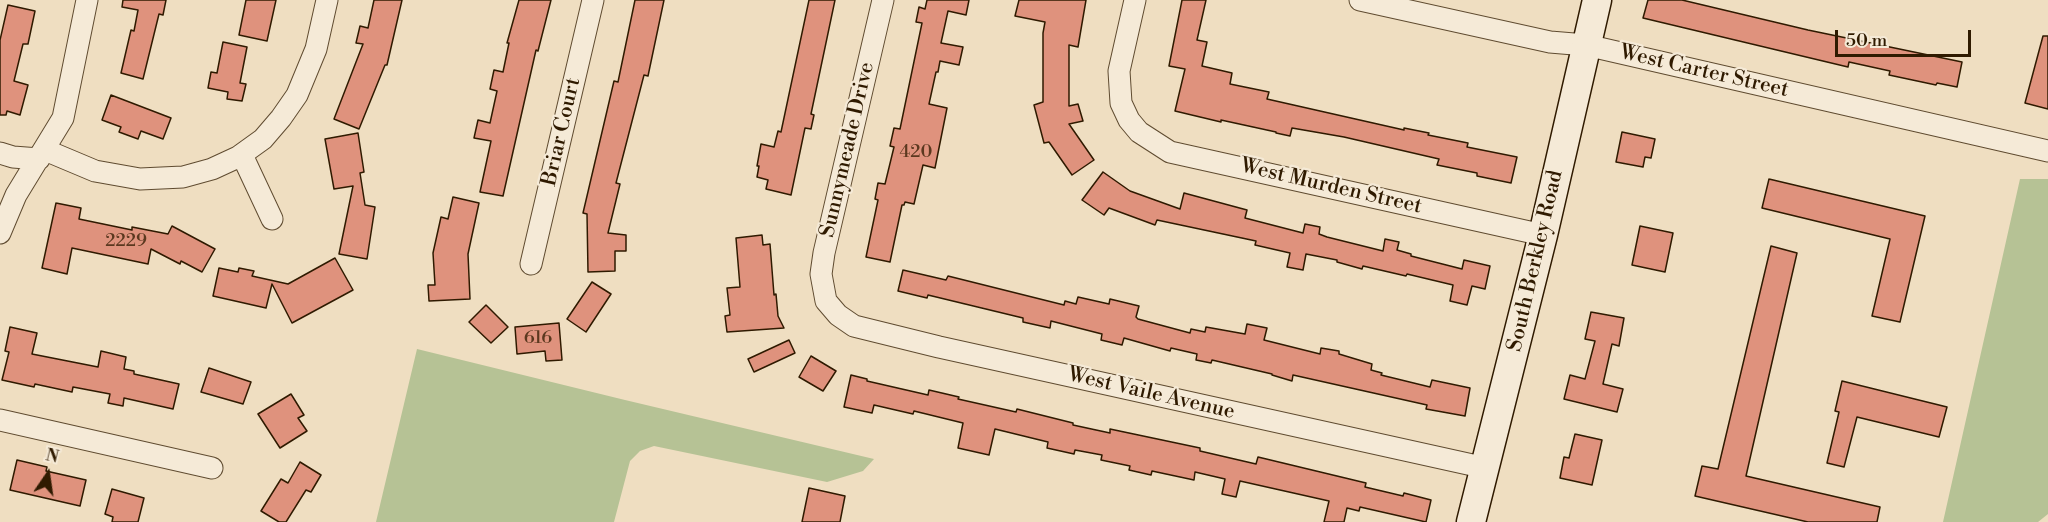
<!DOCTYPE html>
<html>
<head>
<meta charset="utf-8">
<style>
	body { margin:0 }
	#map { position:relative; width:2048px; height:522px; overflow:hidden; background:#efdec1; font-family:"Libre Bodoni",serif }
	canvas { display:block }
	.north { position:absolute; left:18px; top:444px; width:60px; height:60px; -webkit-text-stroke:4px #f5ead7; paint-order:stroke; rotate:13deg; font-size:16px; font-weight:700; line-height:24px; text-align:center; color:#2f1a00 }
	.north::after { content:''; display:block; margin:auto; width:21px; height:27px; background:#2f1a00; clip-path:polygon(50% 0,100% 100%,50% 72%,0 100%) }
	.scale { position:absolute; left:1835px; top:30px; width:136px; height:27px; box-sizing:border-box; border:3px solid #2f1a00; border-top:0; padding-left:8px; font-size:18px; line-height:21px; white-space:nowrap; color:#2f1a00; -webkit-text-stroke:4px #f5ead7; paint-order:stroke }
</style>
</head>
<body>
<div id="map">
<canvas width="2048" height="522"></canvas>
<div class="north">N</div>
<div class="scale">50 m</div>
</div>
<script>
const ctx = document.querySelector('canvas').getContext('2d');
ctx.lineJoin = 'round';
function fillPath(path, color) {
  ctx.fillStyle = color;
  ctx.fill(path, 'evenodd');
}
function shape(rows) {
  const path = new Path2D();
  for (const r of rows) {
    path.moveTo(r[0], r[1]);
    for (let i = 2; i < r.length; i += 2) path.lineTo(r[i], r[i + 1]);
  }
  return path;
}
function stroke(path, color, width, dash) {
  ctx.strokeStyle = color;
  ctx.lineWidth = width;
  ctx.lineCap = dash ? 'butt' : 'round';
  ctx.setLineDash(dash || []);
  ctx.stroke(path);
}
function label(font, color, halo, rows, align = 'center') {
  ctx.font = font + ' "Libre Bodoni",serif';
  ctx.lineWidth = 4.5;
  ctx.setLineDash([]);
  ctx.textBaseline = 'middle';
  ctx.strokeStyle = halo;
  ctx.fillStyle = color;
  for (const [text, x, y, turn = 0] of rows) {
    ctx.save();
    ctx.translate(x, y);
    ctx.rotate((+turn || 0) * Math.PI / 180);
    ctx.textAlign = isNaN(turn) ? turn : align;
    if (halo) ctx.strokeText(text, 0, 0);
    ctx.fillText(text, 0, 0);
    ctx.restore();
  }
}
fillPath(shape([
	[2020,179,2048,179,2048,514,2038,522,1943,522],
	[417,349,625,400,874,459,863,471,827,482,654,446,640,451,630,461,614,522,376,522]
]), '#b6c295');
const building = shape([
	[123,0,166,0,163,15,159,14,143,79,121,73,131,30,134,31,138,10,122,7,123,0],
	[246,0,276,0,267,41,239,35,246,0],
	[374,0,402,0,387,65,385,65,359,129,334,119,363,44,356,43,360,26,368,28,374,0],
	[519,0,551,0,538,51,536,50,503,196,480,192,491,141,474,138,478,120,490,123,497,91,490,89,494,70,503,72,509,43,507,43,519,0],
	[635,0,664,0,648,76,644,75,616,183,620,184,608,233,626,235,626,251,615,251,615,271,588,272,587,214,583,213,614,81,618,82,635,0],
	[809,0,835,0,811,114,814,115,811,129,805,128,791,195,766,189,768,180,757,177,759,166,757,166,761,144,774,147,778,131,781,132,809,0],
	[927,0,969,0,966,15,948,11,941,43,963,47,959,65,940,61,938,72,936,72,929,104,947,108,935,168,923,165,914,204,905,202,904,205,902,205,890,262,866,257,878,200,875,199,878,183,885,184,894,147,890,146,894,128,900,129,922,23,916,22,919,7,925,9,927,0],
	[1019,0,1086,0,1078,47,1069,45,1069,106,1078,104,1083,121,1069,124,1094,160,1072,175,1049,142,1044,143,1034,105,1043,102,1043,33,1045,22,1015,16,1019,0],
	[1182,0,1206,0,1197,40,1207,42,1202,66,1232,73,1230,84,1269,92,1267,99,1404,130,1404,128,1429,133,1428,135,1468,143,1467,147,1517,157,1511,183,1477,176,1477,173,1437,165,1439,159,1344,137,1292,128,1290,136,1276,133,1276,132,1221,120,1221,122,1175,111,1185,69,1169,66,1182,0],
	[1648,0,1682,0,1808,30,1962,62,1957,87,1937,83,1936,85,1889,75,1890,71,1849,62,1848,67,1643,18,1648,0],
	[8,5,35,11,28,44,23,44,14,81,28,85,20,115,7,111,6,115,0,115,0,40,8,5],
	[2043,36,2048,36,2048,109,2025,103,2043,36],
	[223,42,247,47,240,83,246,84,242,101,227,99,228,92,208,88,211,72,217,73,223,42],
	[111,95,171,118,163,139,141,131,138,139,119,132,121,127,102,120,111,95],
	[1622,132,1655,139,1651,158,1645,157,1643,167,1616,162,1622,132],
	[358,133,364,172,360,173,365,205,375,207,367,259,339,254,353,186,334,189,325,139,358,133],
	[1103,172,1130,191,1180,209,1184,193,1247,210,1245,218,1303,233,1305,224,1320,227,1319,234,1327,237,1383,251,1385,239,1399,242,1397,250,1411,254,1411,256,1462,269,1464,260,1490,266,1485,289,1472,286,1467,305,1450,301,1453,285,1407,274,1406,276,1363,266,1362,269,1337,262,1337,260,1306,254,1303,270,1287,267,1290,253,1255,245,1256,241,1157,220,1155,225,1109,208,1104,215,1082,200,1103,172],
	[1769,179,1925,216,1900,322,1872,316,1890,239,1762,208,1769,179],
	[453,197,479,203,468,254,470,299,429,301,428,285,435,285,433,253,441,217,448,219,453,197],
	[56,203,81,208,79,219,132,230,132,227,168,234,172,226,215,249,202,272,181,261,180,264,151,249,148,264,72,248,67,274,42,268,56,203],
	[1640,226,1673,233,1665,272,1632,265,1640,226],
	[762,235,763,245,770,244,774,295,776,294,778,316,784,328,727,332,725,316,730,315,727,288,740,287,736,238,762,235],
	[1771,246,1797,253,1746,476,1880,507,1877,522,1808,522,1695,496,1702,466,1718,469,1771,246],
	[335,258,353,290,292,323,272,284,266,308,213,296,219,268,238,272,239,268,254,271,252,276,288,284,335,258],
	[903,270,946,280,948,276,1064,305,1065,301,1076,304,1078,297,1109,304,1110,299,1139,306,1136,317,1138,319,1190,333,1191,329,1205,332,1206,327,1245,334,1247,324,1267,328,1264,340,1320,354,1321,348,1339,351,1339,354,1372,364,1371,370,1382,373,1381,375,1430,387,1432,380,1470,388,1465,416,1426,409,1427,405,1293,375,1292,381,1272,375,1272,374,1212,360,1211,363,1196,360,1197,354,1171,348,1170,351,1124,338,1122,345,1101,340,1102,334,1051,321,1050,328,1023,322,1023,318,928,295,927,298,898,291,903,270],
	[592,282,611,294,586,332,567,319,592,282],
	[486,305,508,327,491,343,469,322,486,305],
	[1591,312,1624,318,1619,346,1612,344,1603,384,1623,389,1617,412,1564,399,1570,375,1585,379,1595,341,1585,339,1591,312],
	[559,323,562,360,546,361,545,351,517,354,515,327,559,323],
	[10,327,37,333,32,354,98,367,101,351,126,357,124,369,134,371,134,374,179,384,173,409,124,398,123,406,108,403,110,394,73,387,72,392,35,384,34,387,2,380,9,352,5,351,10,327],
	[789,340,795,353,754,372,748,359,789,340],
	[811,356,836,371,823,391,799,377,811,356],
	[209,368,251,382,243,404,201,392,209,368],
	[851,375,867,379,867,381,928,395,929,390,959,397,958,399,1016,412,1017,409,1073,423,1073,425,1110,433,1110,429,1200,448,1200,451,1256,464,1258,457,1366,483,1365,487,1403,496,1404,493,1431,500,1426,522,1360,507,1359,511,1347,508,1344,522,1324,522,1329,501,1240,481,1236,497,1222,494,1225,479,1195,472,1194,480,1152,471,1151,475,1129,470,1130,466,1101,460,1102,455,1075,450,1074,454,1047,448,1048,442,995,429,989,455,958,448,963,423,914,411,913,414,874,405,872,413,844,407,851,375],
	[1842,381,1947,407,1939,437,1857,417,1844,467,1827,463,1839,412,1835,411,1842,381],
	[291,394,304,415,298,418,307,431,280,448,258,414,291,394],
	[1575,434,1602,440,1592,485,1560,478,1564,457,1569,458,1575,434],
	[17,460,47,467,46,471,86,480,80,506,10,490,17,460],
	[300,462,321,475,311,492,306,490,286,522,279,522,261,511,281,479,288,483,300,462],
	[809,488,845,496,840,522,802,522,809,488],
	[112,489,144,498,138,522,112,522,113,517,105,514,112,489]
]);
fillPath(building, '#df927d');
stroke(building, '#2f1a00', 1.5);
const street = shape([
	[883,0,824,253,821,274,826,301,838,315,854,326,939,347,1486,468],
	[1135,0,1119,71,1121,103,1129,120,1139,132,1170,152,1543,235],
	[1360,0,1550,42,1586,45,2048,151],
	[45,150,95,171,140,179,183,177,212,169,238,157,263,139,281,118,297,95,316,49,327,0],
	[0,153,13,157,39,159],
	[242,155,272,219],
	[0,233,16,195,63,118,87,0],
	[531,264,593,0],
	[0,420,212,468]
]);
const secondary = shape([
	[1471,522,1543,235,1597,0]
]);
stroke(street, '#5f4b30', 23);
stroke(secondary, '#2f1a00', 31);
stroke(street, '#f5ead7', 21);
stroke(secondary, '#f5ead7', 28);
label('18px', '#5b381f', null, [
	["420",916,153],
	["2229",126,242],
	["616",538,339]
]);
label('21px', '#2f1a00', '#f5ead7', [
	["West Carter Street",1704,72,13],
	["Briar Court",562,132,-77],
	["Sunnymeade Drive",848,150,-77],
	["West Murden Street",1331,187,13],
	["South Berkley Road",1536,261,-77],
	["West Vaile Avenue",1151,394,13]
]);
</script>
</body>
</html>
